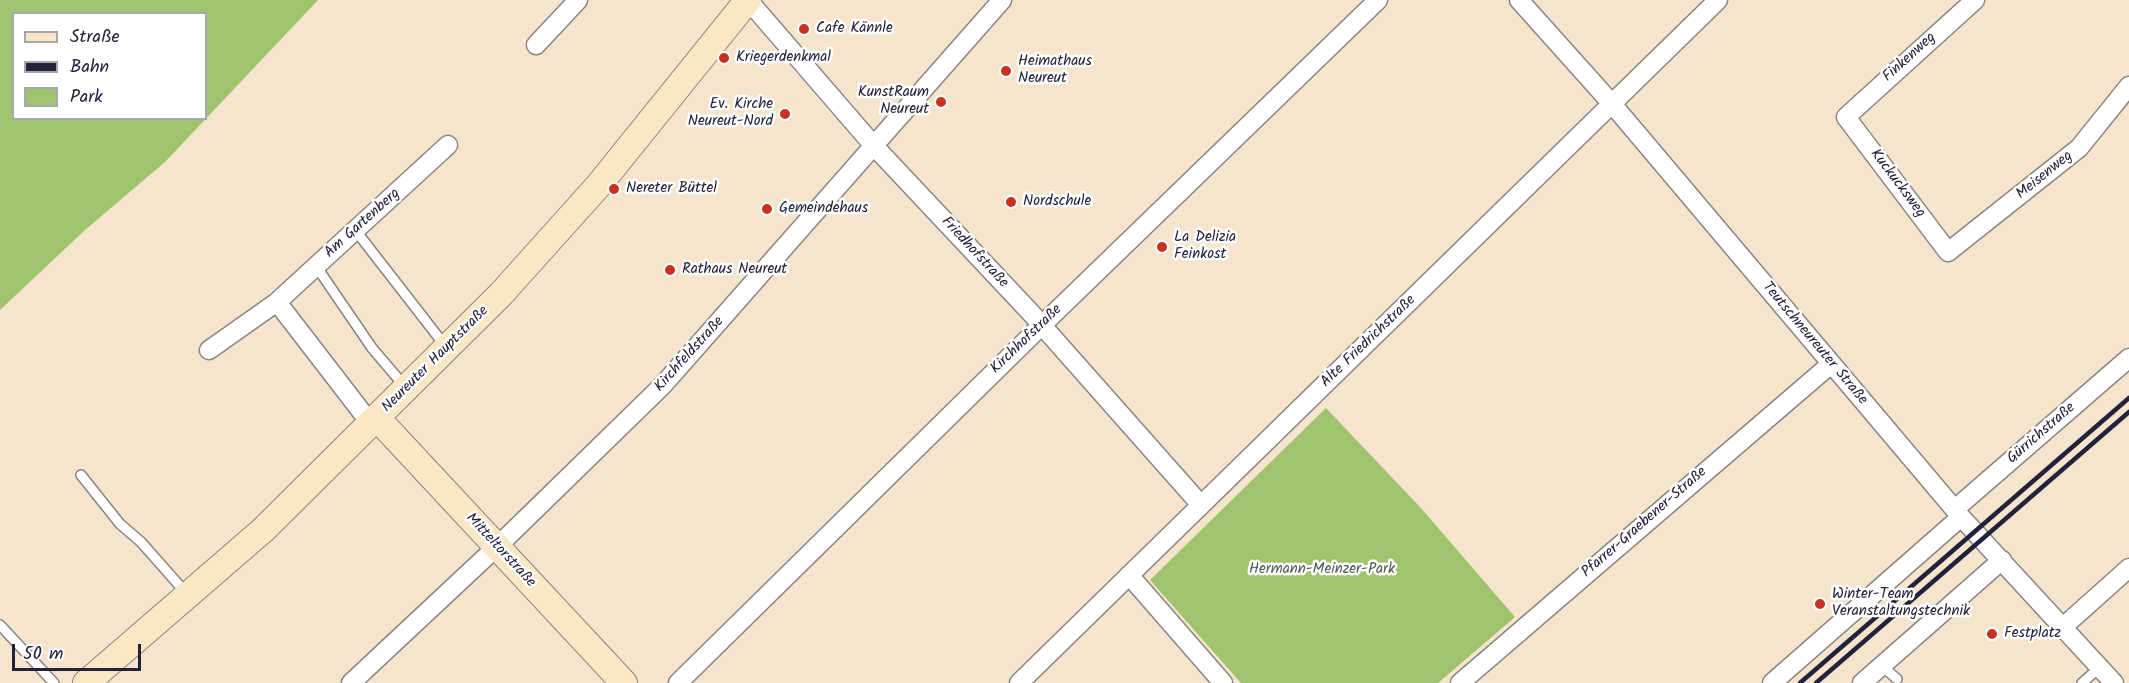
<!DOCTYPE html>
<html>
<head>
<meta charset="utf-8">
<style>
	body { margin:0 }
	#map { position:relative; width:2129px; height:683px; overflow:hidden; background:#f4e5cc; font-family:Kalam,sans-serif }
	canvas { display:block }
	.legend { position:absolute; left:12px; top:12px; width:195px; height:108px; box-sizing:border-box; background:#fff; border:2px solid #a7a7b1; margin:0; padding:8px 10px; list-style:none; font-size:18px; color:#22223b }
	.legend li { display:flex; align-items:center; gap:12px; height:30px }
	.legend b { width:30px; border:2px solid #a7a7b1 }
	.scale { position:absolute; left:12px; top:644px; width:129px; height:27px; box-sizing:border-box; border:3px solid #22223b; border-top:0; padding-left:8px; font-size:18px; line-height:21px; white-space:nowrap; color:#22223b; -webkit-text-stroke:4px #fff; paint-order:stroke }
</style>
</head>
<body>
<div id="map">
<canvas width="2129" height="683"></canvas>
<ul class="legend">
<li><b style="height:8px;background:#fae7c3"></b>Straße</li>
<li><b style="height:8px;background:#22223b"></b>Bahn</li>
<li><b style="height:16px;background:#a0c36d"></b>Park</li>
</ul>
<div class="scale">50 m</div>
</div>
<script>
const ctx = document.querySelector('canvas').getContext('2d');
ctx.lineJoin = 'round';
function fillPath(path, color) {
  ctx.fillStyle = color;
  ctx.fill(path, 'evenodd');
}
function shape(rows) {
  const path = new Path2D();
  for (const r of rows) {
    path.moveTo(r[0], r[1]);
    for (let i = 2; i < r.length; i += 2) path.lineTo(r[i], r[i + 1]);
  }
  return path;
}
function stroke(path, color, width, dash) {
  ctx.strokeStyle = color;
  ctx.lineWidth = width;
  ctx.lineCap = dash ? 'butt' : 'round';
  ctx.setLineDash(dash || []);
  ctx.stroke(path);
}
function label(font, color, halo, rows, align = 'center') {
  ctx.font = font + ' Kalam,sans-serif';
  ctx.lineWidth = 5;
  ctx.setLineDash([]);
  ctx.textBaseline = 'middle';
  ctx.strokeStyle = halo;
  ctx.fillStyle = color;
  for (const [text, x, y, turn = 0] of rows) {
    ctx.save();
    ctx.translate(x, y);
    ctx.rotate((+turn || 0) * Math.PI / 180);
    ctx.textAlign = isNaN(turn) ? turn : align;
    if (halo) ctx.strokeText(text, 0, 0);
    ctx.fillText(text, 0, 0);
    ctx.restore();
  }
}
fillPath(shape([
	[0,0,318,0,165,162,85,230,0,310],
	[14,14,206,14,206,118,14,118],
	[1326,408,1420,507,1515,617,1438,683,1241,683,1150,580]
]), '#a0c36d');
const lane = shape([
	[356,231,446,347],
	[316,266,372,348,406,388],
	[81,475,120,524,141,542,186,593],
	[0,625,54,683],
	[1882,666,1897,679],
	[2082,683,2100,667]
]);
const street = shape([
	[748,0,874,146,1031,313,1201,505],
	[1519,0,1613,105,1961,517,2114,683],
	[1975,0,1846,117,1948,252,2079,148,2129,86],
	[536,45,578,0],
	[277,302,448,145],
	[209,350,277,302,371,424],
	[1955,509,2129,358],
	[1129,575,1223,683],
	[2063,627,2129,568],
	[351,683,505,539,663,385,1002,0],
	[678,683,1042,325,1378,0],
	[1019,683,1718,0],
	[1460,683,1831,364],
	[1772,683,1961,517],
	[1862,683,2002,560]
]);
const secondary = shape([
	[377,418,624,683],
	[86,683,263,530,501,294,598,186,748,0]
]);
stroke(lane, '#8b8484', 12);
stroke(street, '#8b8484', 21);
stroke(secondary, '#8b8484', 28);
stroke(lane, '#fff', 9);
stroke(street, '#fff', 18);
stroke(secondary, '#fae7c3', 26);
stroke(shape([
	[1800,683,2129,398],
	[1816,683,2129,412]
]), '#22223b', 4.5);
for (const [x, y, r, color] of [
	[804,29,6,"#c8321e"],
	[724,58,6,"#c8321e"],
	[1006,71,6,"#c8321e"],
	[941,102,6,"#c8321e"],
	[785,114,6,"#c8321e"],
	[614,189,6,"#c8321e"],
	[1011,202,6,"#c8321e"],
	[767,209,6,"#c8321e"],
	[1162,247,6,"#c8321e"],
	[670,270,6,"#c8321e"],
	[1820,604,6,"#c8321e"],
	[1992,634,6,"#c8321e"]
]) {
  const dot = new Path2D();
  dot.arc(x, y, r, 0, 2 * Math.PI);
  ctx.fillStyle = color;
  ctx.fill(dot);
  stroke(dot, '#fff', 2);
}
label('15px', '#22223b', '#fff', [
	["Cafe Kännle",816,29],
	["Kriegerdenkmal",736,58],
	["Heimathaus",1018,62],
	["Neureut",1018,79],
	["KunstRaum",929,93,"right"],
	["Neureut",929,110,"right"],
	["Ev. Kirche",773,105,"right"],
	["Neureut-Nord",773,122,"right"],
	["Nereter Büttel",626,189],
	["Nordschule",1023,202],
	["Gemeindehaus",779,209],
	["La Delizia",1174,238],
	["Feinkost",1174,255],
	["Rathaus Neureut",682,270],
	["Winter-Team",1832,595],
	["Veranstaltungstechnik",1832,612],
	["Festplatz",2004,634]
], 'left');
label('15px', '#22223b', '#fff', [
	["Finkenweg",1910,58,-42],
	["Meisenweg",2045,176,-39],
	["Kuckucksweg",1897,184,53],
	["Am Gartenberg",363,224,-42],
	["Friedhofstraße",974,253,47],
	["Kirchhofstraße",1027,340,-44],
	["Alte Friedrichstraße",1369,342,-44],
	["Teutschneureuter Straße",1814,344,50],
	["Kirchfeldstraße",690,355,-48],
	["Neureuter Hauptstraße",436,360,-45],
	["Gürrichstraße",2042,434,-41],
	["Pfarrer-Graebener-Straße",1645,523,-41],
	["Mitteltorstraße",500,551,47]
]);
label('15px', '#4e5a4c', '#fff', [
	["Hermann-Meinzer-Park",1322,570]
]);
</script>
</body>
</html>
